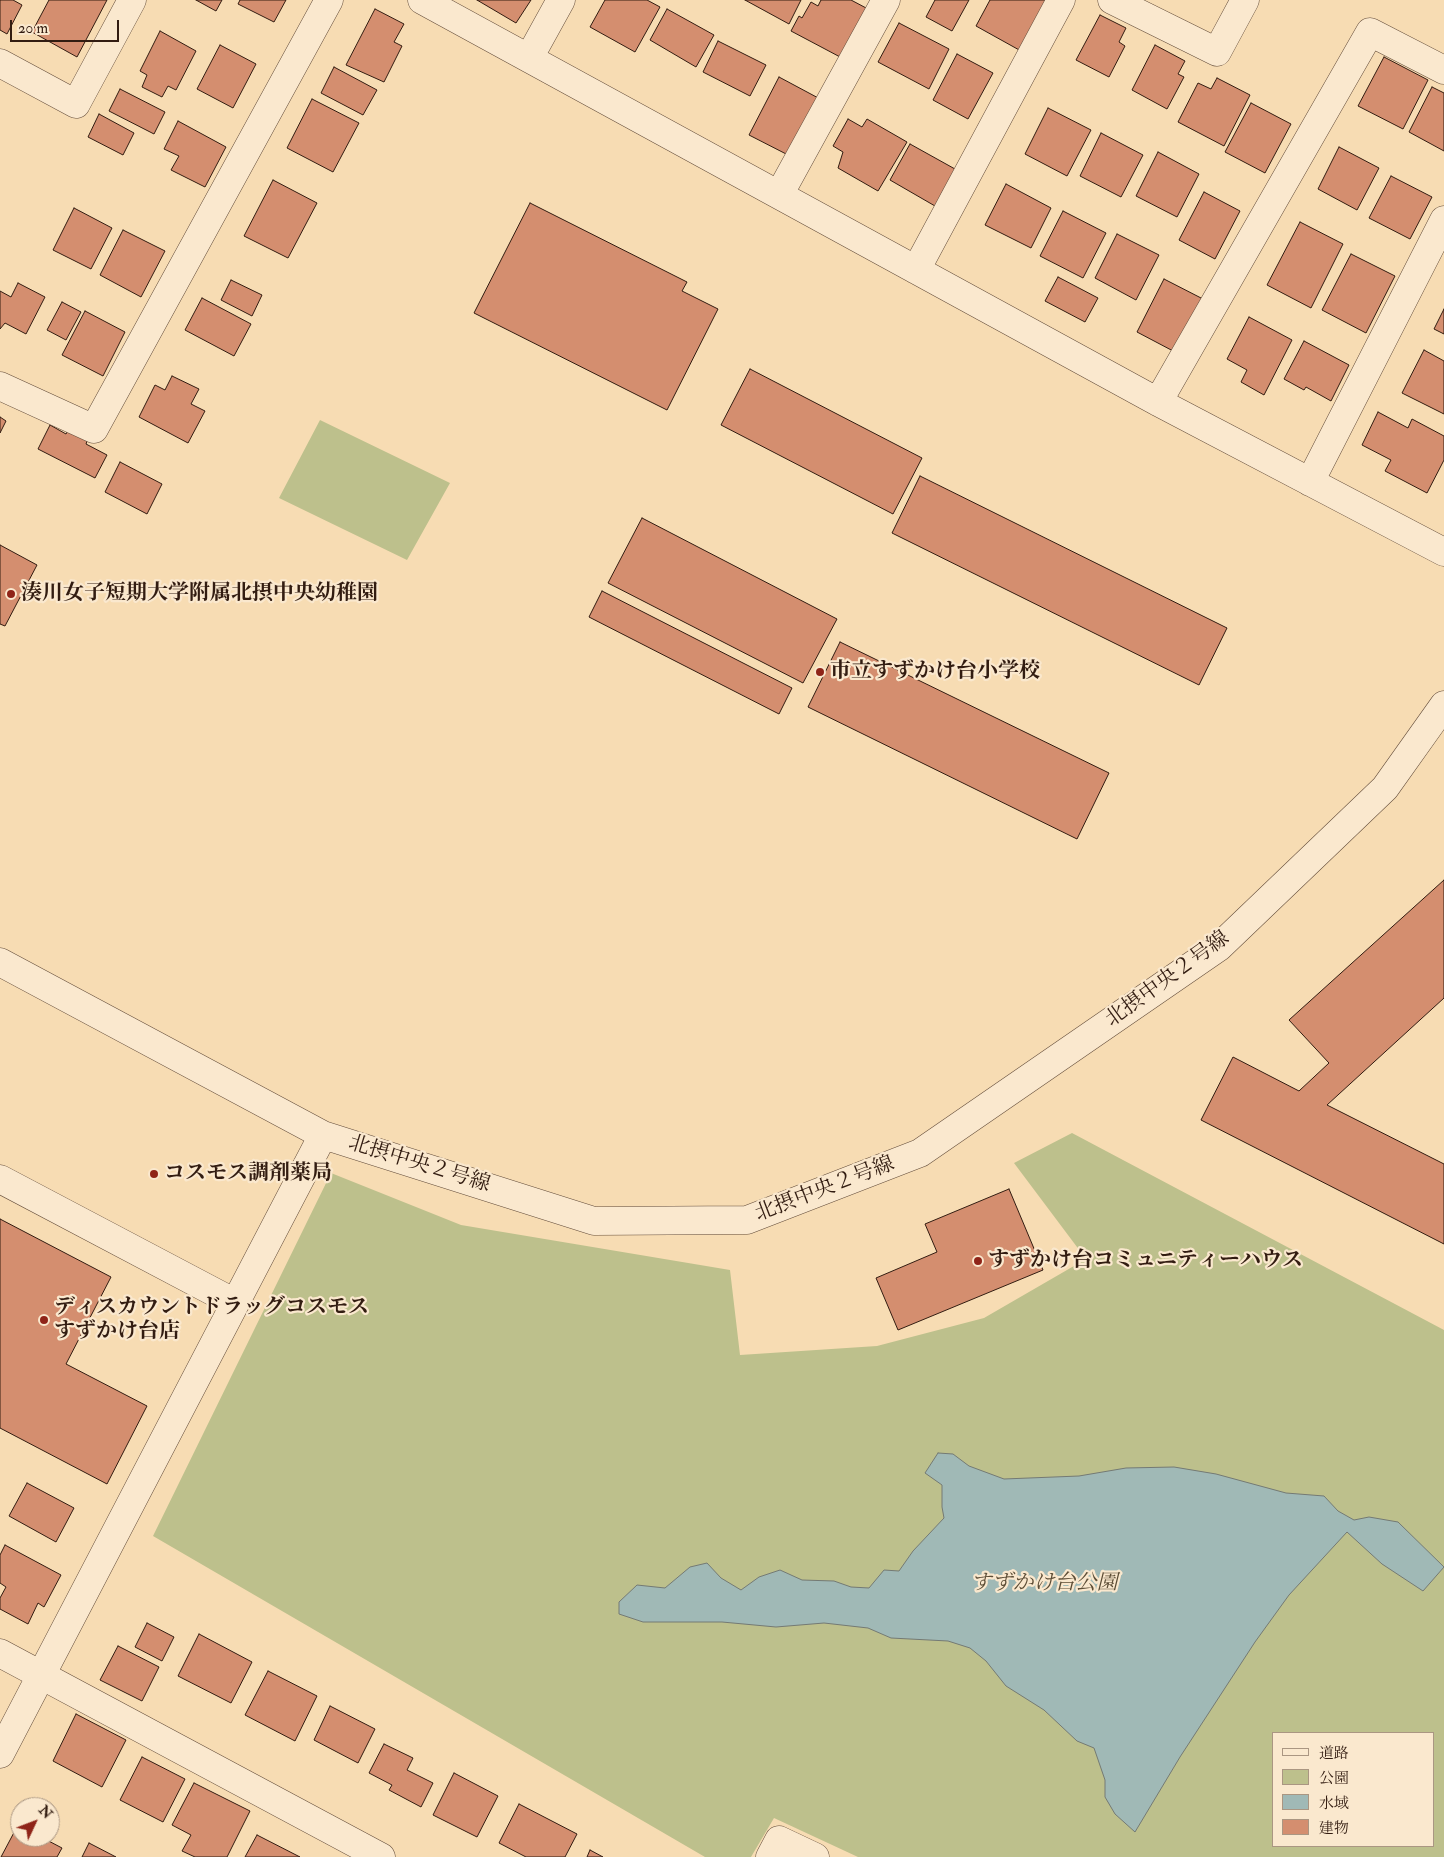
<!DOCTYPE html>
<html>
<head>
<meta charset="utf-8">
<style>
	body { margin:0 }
	#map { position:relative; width:1444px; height:1857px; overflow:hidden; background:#f7dcb3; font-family:"IM FELL Double Pica","Noto Serif JP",serif }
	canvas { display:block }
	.legend { position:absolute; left:1272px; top:1732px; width:162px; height:115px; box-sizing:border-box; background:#fae8ce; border:1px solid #aa9682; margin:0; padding:6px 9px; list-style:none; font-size:15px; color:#321c11 }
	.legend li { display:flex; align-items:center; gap:10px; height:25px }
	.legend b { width:25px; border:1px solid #aa9682 }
	.north { position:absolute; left:10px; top:1797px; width:50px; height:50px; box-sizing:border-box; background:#fae8ce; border:1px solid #aa9682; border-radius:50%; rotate:47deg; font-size:14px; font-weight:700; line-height:20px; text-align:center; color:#321c11 }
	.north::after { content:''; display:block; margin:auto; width:18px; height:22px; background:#8f2418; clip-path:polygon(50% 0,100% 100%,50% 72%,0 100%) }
	.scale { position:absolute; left:10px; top:20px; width:109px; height:22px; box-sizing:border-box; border:2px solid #321c11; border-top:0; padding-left:6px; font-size:15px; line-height:18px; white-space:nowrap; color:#321c11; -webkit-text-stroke:4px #fae8ce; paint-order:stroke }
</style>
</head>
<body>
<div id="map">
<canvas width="1444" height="1857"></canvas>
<ul class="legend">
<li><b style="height:6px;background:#fae8ce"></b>道路</li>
<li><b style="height:14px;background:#bdc08c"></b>公園</li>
<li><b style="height:14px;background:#a0b9b6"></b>水域</li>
<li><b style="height:14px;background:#d48e6f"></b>建物</li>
</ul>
<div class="north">N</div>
<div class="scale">20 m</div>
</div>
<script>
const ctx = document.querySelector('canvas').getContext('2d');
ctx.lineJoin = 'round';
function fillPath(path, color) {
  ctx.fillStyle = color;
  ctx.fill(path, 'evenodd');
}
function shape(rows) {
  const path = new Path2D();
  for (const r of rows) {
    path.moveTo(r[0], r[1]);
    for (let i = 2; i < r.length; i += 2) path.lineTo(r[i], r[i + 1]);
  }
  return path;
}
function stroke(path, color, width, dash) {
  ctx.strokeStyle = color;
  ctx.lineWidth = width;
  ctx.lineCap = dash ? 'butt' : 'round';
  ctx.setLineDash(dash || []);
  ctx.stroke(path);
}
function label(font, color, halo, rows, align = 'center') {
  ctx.font = font + ' "IM FELL Double Pica","Noto Serif JP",serif';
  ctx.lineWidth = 4.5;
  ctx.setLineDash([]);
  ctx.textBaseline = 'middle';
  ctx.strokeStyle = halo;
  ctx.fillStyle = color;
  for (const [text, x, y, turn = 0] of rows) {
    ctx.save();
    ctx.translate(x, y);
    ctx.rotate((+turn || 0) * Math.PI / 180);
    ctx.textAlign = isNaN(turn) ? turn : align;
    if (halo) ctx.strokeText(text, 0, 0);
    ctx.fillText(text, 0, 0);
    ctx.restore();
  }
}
fillPath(shape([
	[320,420,450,483,407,560,279,498],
	[1072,1133,1444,1330,1444,1857,858,1857,774,1818,751,1857,705,1857,153,1536,331,1173,461,1225,730,1270,740,1355,877,1346,984,1318,1086,1259,1014,1163],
	[1273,1733,1433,1733,1433,1846,1273,1846]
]), '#bdc08c');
const water = shape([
	[938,1453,953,1454,969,1466,1004,1479,1079,1476,1126,1468,1174,1467,1216,1474,1286,1493,1324,1496,1338,1511,1354,1520,1369,1517,1398,1522,1444,1567,1423,1591,1382,1564,1347,1532,1289,1595,1255,1642,1180,1757,1135,1832,1115,1814,1105,1797,1105,1780,1094,1748,1077,1741,1044,1710,1006,1686,986,1661,970,1648,948,1641,891,1638,868,1628,824,1623,776,1627,722,1622,643,1622,619,1614,619,1602,637,1585,665,1588,690,1567,707,1563,721,1578,741,1590,759,1577,780,1570,802,1580,834,1581,851,1587,869,1588,884,1570,899,1571,913,1551,944,1518,942,1507,942,1485,925,1473,938,1453]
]);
fillPath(water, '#a0b9b6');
stroke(water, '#747a74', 1);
const building = shape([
	[0,0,13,0,22,5,7,34,0,30,0,0],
	[49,0,107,0,77,57,32,32,49,0],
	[196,0,222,0,216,11,196,0],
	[240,0,286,0,274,22,238,4,240,0],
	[477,0,531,0,516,23,477,0],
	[605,0,647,0,660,7,635,52,590,27,605,0],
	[745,0,801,0,789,24,745,0],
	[821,0,851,0,868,9,842,58,791,31,799,16,802,18,811,2,818,6,821,0],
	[935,0,969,0,952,31,926,17,935,0],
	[990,0,1044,0,1048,2,1021,51,976,26,990,0],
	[375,9,404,24,394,42,402,46,384,82,346,65,375,9],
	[667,9,714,35,696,67,650,40,667,9],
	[1100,15,1126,28,1119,42,1125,46,1109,77,1076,60,1100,15],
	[899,23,949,49,929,89,878,62,899,23],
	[160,31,196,51,176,90,168,86,162,97,142,87,147,75,140,71,160,31],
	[718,41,766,65,750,96,703,72,718,41],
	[220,45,256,64,233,108,197,89,220,45],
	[1155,45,1185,61,1178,74,1184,77,1167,109,1132,90,1155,45],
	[957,54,993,73,968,119,933,100,957,54],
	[1384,57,1428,80,1403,129,1358,106,1384,57],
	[334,67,377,90,363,115,321,93,334,67],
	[779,77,822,100,792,157,749,135,779,77],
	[1217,78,1250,95,1224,146,1178,122,1198,83,1211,89,1217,78],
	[1432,87,1444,93,1444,151,1409,132,1432,87],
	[120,89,165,112,154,134,109,111,120,89],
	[312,99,359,123,333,172,287,148,312,99],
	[1251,103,1291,124,1265,173,1225,152,1251,103],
	[1048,108,1091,130,1067,176,1025,154,1048,108],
	[99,114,134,133,123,155,88,137,99,114],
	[848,119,862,127,867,119,907,142,878,191,838,168,843,152,833,146,848,119],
	[178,121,226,147,205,187,171,170,179,156,164,149,178,121],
	[1101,133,1143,155,1121,197,1080,176,1101,133],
	[910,144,955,169,935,206,890,180,910,144],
	[1339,147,1379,168,1357,210,1318,189,1339,147],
	[1158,152,1199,174,1177,217,1136,196,1158,152],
	[1391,176,1432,197,1410,239,1369,218,1391,176],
	[273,180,317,203,288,258,244,236,273,180],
	[1006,184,1051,208,1031,248,985,225,1006,184],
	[1204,192,1240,211,1215,259,1179,240,1204,192],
	[530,203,687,282,682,291,718,309,667,410,474,313,530,203],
	[74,208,112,228,91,269,53,250,74,208],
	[1063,211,1106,233,1083,278,1040,256,1063,211],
	[1300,222,1343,244,1311,308,1267,285,1300,222],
	[123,230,165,251,141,297,100,275,123,230],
	[1117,234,1159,255,1136,300,1095,278,1117,234],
	[1351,254,1395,276,1366,333,1322,310,1351,254],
	[1058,277,1098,298,1085,322,1045,301,1058,277],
	[1164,279,1203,299,1175,352,1137,332,1164,279],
	[231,280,262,295,252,316,221,300,231,280],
	[18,283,45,297,26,334,5,323,0,329,0,291,11,297,18,283],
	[202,298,251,324,234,356,185,330,202,298],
	[62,302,81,312,66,340,47,330,62,302],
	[1444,309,1444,334,1434,329,1444,309],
	[85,311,125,332,103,376,62,355,85,311],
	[1249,317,1292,340,1264,395,1241,382,1247,370,1227,359,1249,317],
	[1304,341,1349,365,1331,401,1306,387,1304,390,1284,379,1304,341],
	[1424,350,1444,361,1444,414,1402,393,1424,350],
	[750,369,922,458,893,514,721,425,750,369],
	[172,376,199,389,191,404,205,411,188,443,139,417,155,385,165,390,172,376],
	[1378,412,1408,428,1412,419,1444,436,1444,460,1427,493,1385,471,1391,460,1362,445,1378,412],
	[0,417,6,421,0,433,0,417],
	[50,425,66,434,70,427,89,436,86,444,107,455,95,478,38,449,50,425],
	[120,462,162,484,147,514,105,492,120,462],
	[920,476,1227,628,1199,685,892,533,920,476],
	[642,518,837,619,803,683,608,583,642,518],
	[0,545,37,565,5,626,0,624,0,545],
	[602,591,792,688,779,714,589,617,602,591],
	[840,642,1109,773,1077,839,808,707,840,642],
	[1444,880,1444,998,1327,1105,1444,1164,1444,1244,1201,1120,1233,1057,1299,1091,1329,1063,1289,1020,1444,880],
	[1009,1189,1043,1270,898,1330,876,1278,937,1252,925,1224,1009,1189],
	[0,1219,111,1277,66,1364,147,1406,107,1484,0,1428,0,1219],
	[27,1483,74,1508,56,1542,9,1516,27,1483],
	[5,1545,61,1575,44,1607,38,1603,28,1624,0,1609,0,1598,6,1587,0,1583,0,1555,5,1545],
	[147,1623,174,1637,162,1661,135,1647,147,1623],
	[199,1634,252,1662,231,1703,178,1676,199,1634],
	[118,1646,159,1667,142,1701,100,1680,118,1646],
	[268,1671,317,1696,295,1741,245,1715,268,1671],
	[330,1706,375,1729,358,1763,314,1740,330,1706],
	[76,1714,126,1740,102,1787,53,1761,76,1714],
	[384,1744,413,1758,407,1770,433,1783,421,1807,389,1790,392,1785,369,1773,384,1744],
	[142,1757,185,1779,163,1822,120,1800,142,1757],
	[454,1773,498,1796,477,1837,433,1815,454,1773],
	[194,1783,250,1811,227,1857,195,1857,182,1851,191,1835,172,1825,194,1783],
	[519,1804,577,1834,565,1857,526,1857,499,1843,519,1804],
	[18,1825,20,1826,20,1837,41,1837,62,1848,57,1857,1,1857,18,1825],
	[257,1835,300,1857,245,1857,257,1835],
	[89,1843,116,1857,82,1857,89,1843],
	[590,1850,603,1857,587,1857,590,1850]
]);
fillPath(building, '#d48e6f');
stroke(building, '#321c11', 1);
const minor = shape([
	[422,0,1158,402,1444,552],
	[1112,0,1217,52,1245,0],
	[529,58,561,0],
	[0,63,76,104,132,0],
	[779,195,886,0],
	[916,270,1061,0],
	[0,386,94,429,329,0],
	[1158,402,1370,32,1444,70],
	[1310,482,1444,220],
	[0,962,323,1135,594,1221,747,1220,920,1153,1219,947,1385,788,1444,705],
	[0,1179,235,1303],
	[0,1653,381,1857],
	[0,1754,323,1135],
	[770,1857,779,1840,815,1857]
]);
stroke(minor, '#634c3a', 29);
stroke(minor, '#fae8ce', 28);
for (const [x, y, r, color] of [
	[11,594,5,"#8f2418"],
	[820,672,5,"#8f2418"],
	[154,1174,5,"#8f2418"],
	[978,1261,5,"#8f2418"],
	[44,1320,5,"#8f2418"]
]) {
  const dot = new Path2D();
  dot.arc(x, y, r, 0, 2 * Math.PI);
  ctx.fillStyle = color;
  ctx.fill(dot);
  stroke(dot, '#fae8ce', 2);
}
label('bold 21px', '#321c11', '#fae8ce', [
	["湊川女子短期大学附属北摂中央幼稚園",21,594],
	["市立すずかけ台小学校",830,672],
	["コスモス調剤薬局",164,1174],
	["すずかけ台コミュニティーハウス",988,1261],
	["ディスカウントドラッグコスモス",54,1308],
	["すずかけ台店",54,1332]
], 'left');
label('21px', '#321c11', '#fae8ce', [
	["北摂中央２号線",1168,980,-36],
	["北摂中央２号線",419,1165,17],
	["北摂中央２号線",825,1190,-21]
]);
label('italic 21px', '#5c4d36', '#fae8ce', [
	["すずかけ台公園",1044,1584]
]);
</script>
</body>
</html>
